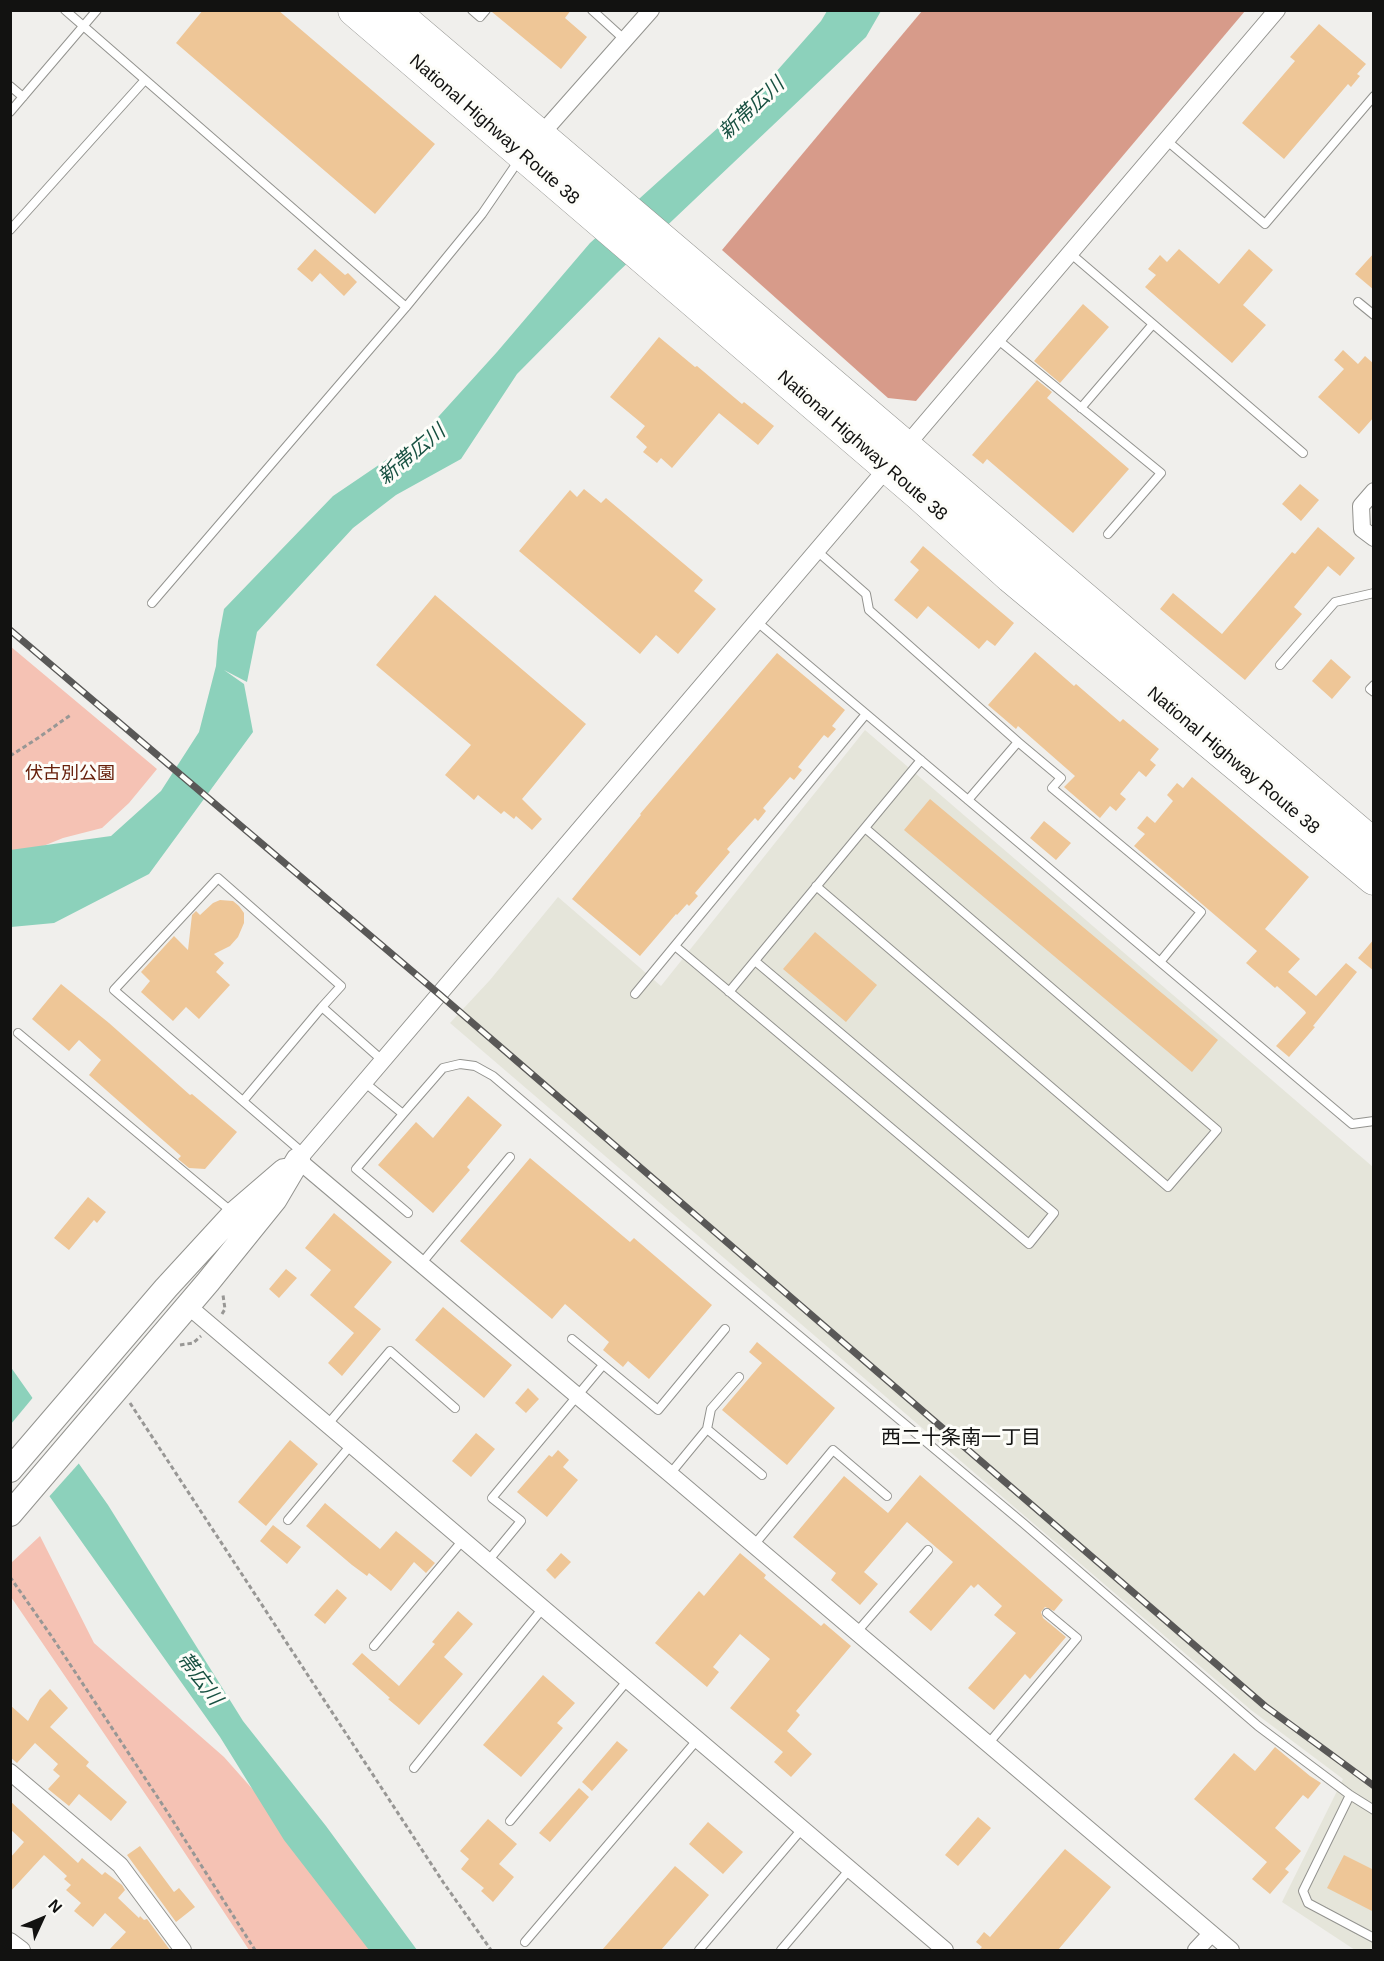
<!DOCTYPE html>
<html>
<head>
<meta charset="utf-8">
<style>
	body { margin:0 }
	#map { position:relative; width:1384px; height:1961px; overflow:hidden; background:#f0efec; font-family:Arial,sans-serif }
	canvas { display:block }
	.frame { position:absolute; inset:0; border:12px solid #121211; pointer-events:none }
	.north { position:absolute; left:12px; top:1889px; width:60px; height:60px; -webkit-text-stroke:4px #fdfdf9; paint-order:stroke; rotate:46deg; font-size:16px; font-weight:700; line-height:24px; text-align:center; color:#121211 }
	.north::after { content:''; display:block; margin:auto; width:21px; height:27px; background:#121211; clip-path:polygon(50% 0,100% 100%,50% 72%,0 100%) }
</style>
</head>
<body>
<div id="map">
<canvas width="1384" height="1961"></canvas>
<div class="frame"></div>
<div class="north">N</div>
</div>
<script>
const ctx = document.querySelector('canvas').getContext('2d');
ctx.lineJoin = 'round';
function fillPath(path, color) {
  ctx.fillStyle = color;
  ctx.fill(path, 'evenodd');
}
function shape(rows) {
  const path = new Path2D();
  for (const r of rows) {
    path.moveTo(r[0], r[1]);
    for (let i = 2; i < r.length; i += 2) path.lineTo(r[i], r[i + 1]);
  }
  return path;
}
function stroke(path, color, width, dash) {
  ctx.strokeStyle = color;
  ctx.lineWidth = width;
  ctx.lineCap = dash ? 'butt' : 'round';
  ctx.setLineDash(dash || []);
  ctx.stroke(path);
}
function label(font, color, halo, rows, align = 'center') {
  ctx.font = font + ' Arial,"Noto Sans JP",sans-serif';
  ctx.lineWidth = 6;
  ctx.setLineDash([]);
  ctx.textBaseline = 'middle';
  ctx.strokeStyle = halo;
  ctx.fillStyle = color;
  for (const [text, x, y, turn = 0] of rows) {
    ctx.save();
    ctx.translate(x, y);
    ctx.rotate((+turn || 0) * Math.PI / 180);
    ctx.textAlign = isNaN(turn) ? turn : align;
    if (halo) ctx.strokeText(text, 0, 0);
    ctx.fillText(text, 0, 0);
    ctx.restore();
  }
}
fillPath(shape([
	[865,730,1373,1167,1373,1950,1355,1950,1282,1902,1343,1779,1251,1710,450,1023,490,980,558,897,661,986]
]), '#e5e5da');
fillPath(shape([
	[10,646,157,769,129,803,102,828,63,838,11,859],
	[40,1536,94,1643,224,1757,295,1837,382,1950,249,1950,165,1823,11,1597,11,1563]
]), '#f5c2b4');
fillPath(shape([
	[922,11,1245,11,916,401,888,398,722,250]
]), '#d79b8a');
fillPath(shape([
	[827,11,881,11,866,37,617,273,517,374,461,459,396,495,353,528,257,632,247,682,224,670,244,684,253,732,149,874,54,923,11,927,10,850,111,836,161,791,199,732,216,666,218,641,224,609,333,496,420,437,497,352,590,243,760,90,821,21],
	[10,1366,108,1505,243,1721,326,1826,417,1950,369,1950,284,1840,220,1737,11,1442]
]), '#8cd1bb');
fillPath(shape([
	[35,1395,81,1461,47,1499,10,1447,11,1424]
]), '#f0efec');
fillPath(shape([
	[203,10,278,10,435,144,375,214,176,43],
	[492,10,571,10,565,18,587,37,561,69,492,12],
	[1319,24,1366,64,1357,74,1360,76,1351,87,1348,84,1284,159,1242,123,1295,61,1290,57],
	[315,249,345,275,348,273,357,282,344,296,320,273,312,282,297,269],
	[1179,249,1219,284,1249,249,1273,270,1243,305,1266,325,1232,363,1145,287,1156,275,1148,269,1160,255,1167,262],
	[1374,253,1374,290,1355,274],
	[1083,304,1109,327,1060,383,1034,361],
	[659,337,695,367,697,366,742,404,744,402,774,426,758,445,719,413,672,468,661,458,657,463,643,452,647,447,636,437,645,426,610,397],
	[1343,350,1358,364,1365,356,1374,364,1374,417,1359,434,1318,397,1344,369,1334,360],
	[1037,380,1052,392,1047,398,1129,469,1073,533,987,459,983,464,972,455],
	[1300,484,1319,500,1301,521,1282,504],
	[584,489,601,503,606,498,703,580,694,591,716,609,678,654,656,635,640,654,519,551,570,490,577,497],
	[1318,527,1355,558,1340,576,1328,566,1294,607,1302,614,1245,680,1160,609,1173,593,1222,634,1292,552,1295,554],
	[923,546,1014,623,995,646,987,640,979,649,928,606,917,619,894,600,919,570,910,562],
	[435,595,586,724,522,799,542,819,532,830,516,816,514,819,504,811,501,814,478,795,474,800,445,775,471,745,376,665],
	[1035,652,1074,686,1076,684,1120,722,1123,719,1159,749,1150,760,1156,765,1146,777,1139,771,1120,794,1126,799,1116,811,1110,806,1100,818,1064,787,1075,776,1018,726,1016,729,988,705],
	[777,653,845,710,832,726,836,729,828,738,824,735,798,767,802,770,794,780,790,777,763,808,766,811,758,821,755,818,727,849,730,852,695,893,698,896,689,906,687,904,677,915,676,914,640,956,572,899,641,815,640,814],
	[1331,659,1351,677,1332,699,1312,681],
	[1192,777,1309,877,1265,929,1300,959,1288,972,1316,996,1346,963,1357,972,1313,1026,1315,1027,1289,1057,1276,1046,1306,1013,1305,1011,1277,986,1275,988,1246,963,1257,951,1134,846,1145,834,1137,828,1147,816,1155,823,1173,801,1167,795,1177,783,1183,788],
	[930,799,1218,1040,1192,1072,904,830],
	[1044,821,1071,843,1056,860,1030,838],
	[220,900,233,901,239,906,244,913,244,923,238,937,230,946,214,954,224,963,216,972,230,985,199,1019,186,1007,173,1021,141,992,150,981,141,972,174,936,188,950,192,915,196,911,200,915,213,903],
	[815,932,877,985,846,1022,783,969],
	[1374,939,1374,971,1358,958],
	[61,984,109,1023,190,1095,192,1094,237,1132,205,1169,189,1168,178,1159,181,1156,89,1075,101,1060,79,1040,69,1051,32,1019],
	[468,1096,502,1125,467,1167,470,1170,433,1213,378,1165,416,1122,433,1138],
	[530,1158,630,1242,634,1238,712,1305,649,1379,628,1361,623,1367,603,1350,609,1342,565,1304,552,1319,460,1241],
	[88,1197,106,1212,97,1223,94,1220,69,1250,54,1238],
	[334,1213,392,1262,354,1307,381,1329,342,1376,328,1363,354,1333,310,1295,331,1270,305,1248],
	[286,1269,297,1278,279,1298,269,1289],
	[443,1307,512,1365,484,1398,415,1340],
	[757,1342,835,1408,787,1465,722,1410,762,1363,749,1352],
	[528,1388,539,1399,526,1413,515,1403],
	[476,1433,495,1449,471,1477,452,1461],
	[290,1440,318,1464,266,1526,238,1502],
	[558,1450,569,1460,563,1467,578,1480,547,1517,517,1492,549,1455,552,1457],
	[920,1475,1063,1600,1054,1611,1045,1607,1041,1612,1043,1618,1066,1637,1030,1679,1025,1674,994,1710,968,1688,1016,1633,994,1615,1002,1606,978,1584,974,1588,971,1585,931,1631,909,1612,953,1562,907,1522,864,1572,878,1584,860,1605,831,1580,836,1573,793,1537,844,1476,888,1513],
	[325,1503,380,1549,396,1531,435,1563,426,1573,414,1562,391,1591,369,1573,367,1576,352,1565,306,1526],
	[273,1525,301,1547,287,1564,260,1541],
	[561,1553,571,1562,555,1579,546,1570],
	[740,1553,766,1575,764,1578,821,1626,824,1623,851,1646,796,1711,800,1715,787,1731,812,1754,791,1777,774,1762,783,1752,730,1708,770,1659,740,1634,713,1667,719,1672,707,1687,655,1643,699,1591,704,1596],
	[337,1589,347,1598,325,1624,314,1615],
	[458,1611,473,1624,444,1657,463,1674,419,1725,388,1699,390,1698,352,1664,362,1653,399,1686,435,1644,432,1642],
	[543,1675,575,1703,557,1723,563,1728,521,1777,483,1745],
	[50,1689,68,1708,50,1727,89,1762,86,1766,127,1802,111,1821,79,1794,69,1806,48,1789,60,1776,53,1770,58,1764,35,1743,17,1763,10,1757,10,1705,28,1721,40,1699],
	[617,1741,628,1750,592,1791,582,1782],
	[1275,1747,1310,1776,1321,1783,1308,1799,1303,1795,1275,1828,1301,1851,1285,1869,1289,1872,1270,1894,1252,1879,1267,1862,1194,1799,1234,1753,1255,1771],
	[579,1788,589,1797,550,1842,539,1833],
	[10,1801,78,1863,82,1858,102,1875,105,1872,122,1885,125,1890,118,1898,139,1918,140,1916,144,1920,147,1919,170,1950,109,1950,126,1932,105,1913,93,1927,74,1911,81,1903,66,1890,71,1885,64,1879,67,1876,44,1855,10,1892,10,1858,24,1842,10,1829],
	[978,1817,991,1828,958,1866,945,1855],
	[488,1819,517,1844,499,1864,514,1877,493,1902,481,1891,484,1888,461,1869,469,1859,460,1851],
	[708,1822,743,1852,723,1874,689,1844],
	[140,1846,174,1892,179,1888,195,1907,176,1922,127,1855],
	[1065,1849,1111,1887,1058,1950,979,1950,982,1947,976,1942,984,1932,990,1937],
	[1344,1855,1374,1870,1374,1912,1327,1888],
	[675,1866,709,1895,661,1950,602,1950]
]), '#eec697');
const lane = shape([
	[65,10,406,307],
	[472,10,480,17,486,10],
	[592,10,625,40],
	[10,86,23,97],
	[10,112,97,10],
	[1166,140,1265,224,1374,96],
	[10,230,144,81],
	[1070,253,1153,324,1081,408],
	[1358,302,1374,315],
	[1153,324,1303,453],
	[997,339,1161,473,1108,534],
	[817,551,866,594,869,610,1018,742,968,800],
	[152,603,406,307,482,214,519,160],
	[756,621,1352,1124,1374,1121],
	[1280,665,1335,602,1374,593],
	[1374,685,1370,689,1374,692],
	[1018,742,1061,778,1052,788,1201,912,1160,962],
	[816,886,1168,1187,1217,1130,865,828],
	[675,946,1029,1244,1054,1213,755,961],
	[729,992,921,760],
	[635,994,866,714],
	[18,1033,232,1212],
	[364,1082,403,1114,443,1068,460,1064,475,1066,493,1076,716,1266,1023,1523,1258,1726,1350,1795,1374,1810],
	[243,1101,322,1007,382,1060],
	[403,1114,356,1169,408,1213],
	[303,1153,114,990,218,878,341,986,322,1007],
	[421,1264,510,1157],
	[572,1339,658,1410,725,1329],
	[328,1424,390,1351,455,1408],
	[707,1429,711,1409,739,1377],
	[670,1474,707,1429,762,1475],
	[288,1520,351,1445],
	[754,1545,833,1450,887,1496],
	[488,1561,521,1521,492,1498,603,1365],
	[856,1633,928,1550],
	[374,1646,463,1540],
	[988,1744,1077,1638,1047,1613],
	[414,1768,543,1608],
	[1350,1795,1303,1891,1308,1903,1374,1938],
	[510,1821,628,1680],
	[525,1942,698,1739],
	[699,1950,802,1829],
	[781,1950,850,1869]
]);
const street = shape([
	[536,140,651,10],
	[1374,491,1361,506,1362,529,1374,538],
	[188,1306,945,1950],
	[10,1772,120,1865,183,1950],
	[10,1941,22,1950],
	[1196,1950,1211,1934],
	[1231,1950,670,1474,298,1160,1277,10]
]);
const secondary = shape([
	[10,1470,166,1288,234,1214,284,1171],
	[10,1514,208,1282,275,1199,298,1160]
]);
const highway = shape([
	[354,10,920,495,1011,577,1374,879],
	[392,10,1374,845]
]);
stroke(lane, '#93938f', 10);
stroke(street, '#93938f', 18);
stroke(secondary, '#93938f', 26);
stroke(highway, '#93938f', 33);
stroke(shape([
	[10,756,38,738,72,714],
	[222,1314,225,1309,223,1295],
	[180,1345,193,1343,201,1336],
	[130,1403,443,1882,491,1950],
	[10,1577,52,1637,166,1810,255,1950]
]), '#989795', 3, [4.5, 3]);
stroke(lane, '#fff', 8);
stroke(street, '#fff', 16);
stroke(secondary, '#fff', 24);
stroke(highway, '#fff', 32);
const rail = shape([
	[10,630,439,994,1265,1706,1374,1786]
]);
stroke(rail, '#595857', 7);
stroke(rail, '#fdfdf9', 4.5, [14]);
label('18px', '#121211', '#fdfdf9', [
	["National Highway Route 38",494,130,41],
	["National Highway Route 38",862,446,41],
	["National Highway Route 38",1233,761,40]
]);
label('18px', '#67200b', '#fdfdf9', [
	["伏古別公園",70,774]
]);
label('italic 20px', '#175041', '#fdfdf9', [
	["新帯広川",752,109,-43],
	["新帯広川",412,455,-40],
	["帯広川",199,1679,53]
]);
label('20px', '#121211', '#fdfdf9', [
	["西二十条南一丁目",961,1438]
]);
</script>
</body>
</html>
